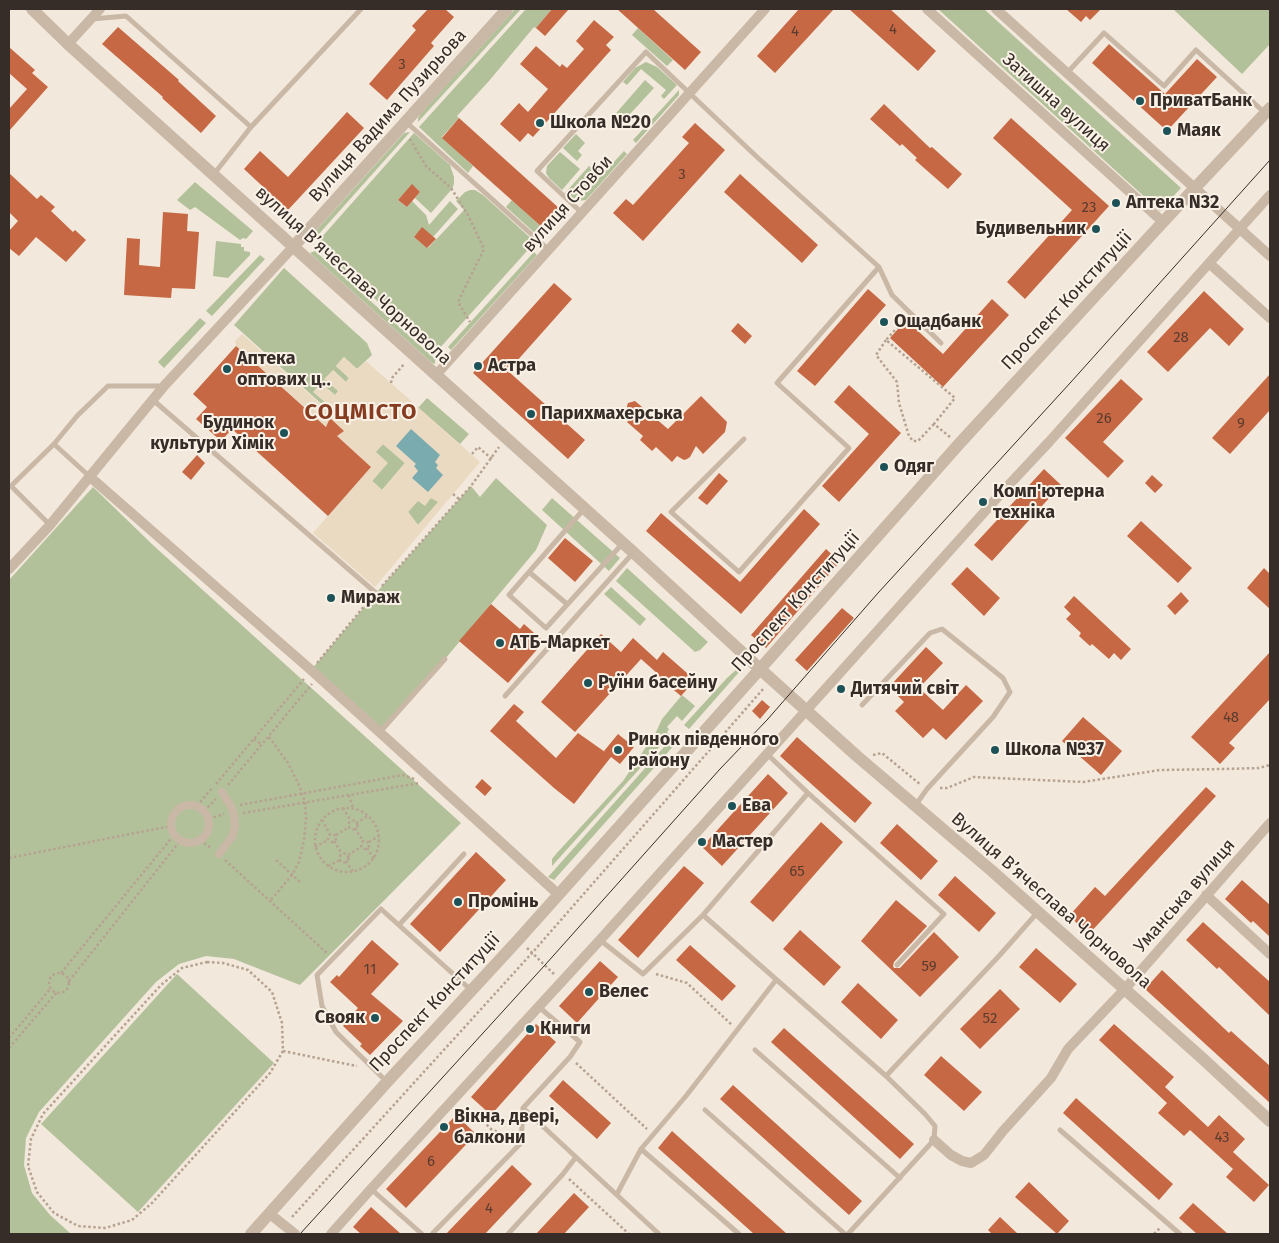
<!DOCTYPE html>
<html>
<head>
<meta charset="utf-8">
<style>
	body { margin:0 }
	#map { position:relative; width:1279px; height:1243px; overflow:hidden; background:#f2e8db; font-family:"Fira Sans",sans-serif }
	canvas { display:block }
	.frame { position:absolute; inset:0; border:10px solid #362d28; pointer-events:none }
</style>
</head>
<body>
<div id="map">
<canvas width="1279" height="1243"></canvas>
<div class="frame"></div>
</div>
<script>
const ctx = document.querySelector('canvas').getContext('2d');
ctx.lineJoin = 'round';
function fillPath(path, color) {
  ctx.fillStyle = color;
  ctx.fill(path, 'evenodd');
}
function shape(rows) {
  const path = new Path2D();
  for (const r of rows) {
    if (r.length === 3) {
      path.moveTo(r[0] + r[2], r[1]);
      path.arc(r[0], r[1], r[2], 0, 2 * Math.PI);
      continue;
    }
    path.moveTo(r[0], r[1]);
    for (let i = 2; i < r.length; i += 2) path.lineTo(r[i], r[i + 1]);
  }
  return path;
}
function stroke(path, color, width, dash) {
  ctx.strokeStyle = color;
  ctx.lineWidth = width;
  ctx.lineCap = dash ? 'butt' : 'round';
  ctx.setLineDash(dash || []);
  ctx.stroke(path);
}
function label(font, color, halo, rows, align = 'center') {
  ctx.font = font + ' "Fira Sans",sans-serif';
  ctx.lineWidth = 4;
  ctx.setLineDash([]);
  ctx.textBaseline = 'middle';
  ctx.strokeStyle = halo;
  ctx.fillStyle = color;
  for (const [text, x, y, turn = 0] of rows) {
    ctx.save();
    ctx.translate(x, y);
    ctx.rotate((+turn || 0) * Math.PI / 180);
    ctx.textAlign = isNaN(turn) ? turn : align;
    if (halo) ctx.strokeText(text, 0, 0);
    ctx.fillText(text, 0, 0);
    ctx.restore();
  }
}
fillPath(shape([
	[515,9,521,9,418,122,418,118,421,113],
	[526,9,552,9,536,28,534,27,489,81,457,116,459,118,442,137,473,166,468,173,419,127],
	[938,9,984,9,1181,188,1160,211],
	[1173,9,1270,9,1270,44,1242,74],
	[638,28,673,60,667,66,632,35],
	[646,62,657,67,677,85,664,99,661,96,666,90,641,69,627,85,623,82,635,68],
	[645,80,654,88,619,126,611,119],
	[679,90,679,95,636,143,633,140],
	[410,132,318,235,313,234,404,133],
	[414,133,450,165,454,177,454,184,452,189,431,213,415,198,420,192,412,185,398,200,407,207,412,201,426,215,429,225,450,201,458,209,433,237,422,228,414,237,428,248,464,210,456,201,465,192,470,190,475,190,483,195,535,242,438,350,428,347,320,249,319,242,321,238],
	[576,134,585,143,578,151,582,155,577,161,563,148],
	[624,151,627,154,586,200,578,201],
	[560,152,580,169,562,190,549,178,546,173,547,166],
	[589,166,594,170,598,166,601,169,573,200,565,193],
	[195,182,253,231,246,239,243,238,240,240,195,207,190,210,177,200],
	[512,200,543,228,537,235,506,207],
	[216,241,241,244,241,247,244,247,244,251,250,252,250,255,228,278,213,276],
	[315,251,435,359,435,364,432,363,313,256,310,253],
	[534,252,537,255,451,350,448,347],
	[260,255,265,259,212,316,206,311],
	[284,268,367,343,372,355,357,369,344,357,336,366,349,378,346,382,333,370,338,392,335,395,321,383,327,404,325,407,234,325],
	[200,318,206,323,164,368,158,362],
	[427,398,469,434,460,444,418,408],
	[383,444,405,463,382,490,372,481,387,463,375,452],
	[496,478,547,525,536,550,445,659,380,732,311,670,376,593,471,486,480,497],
	[93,487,154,546,461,823,300,985,234,959,206,956,179,964,156,982,39,1112,26,1138,24,1165,32,1193,50,1215,71,1234,9,1234,9,580],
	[431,498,439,502,418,525,408,512,418,500],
	[552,498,620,558,609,571,542,510],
	[627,568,708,642,700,650,695,652,616,581],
	[611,587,646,619,640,626,604,594],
	[737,669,740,671,689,729,684,725,727,678],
	[682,695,695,706,682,721,677,716,667,727,669,729,667,732,670,735,552,866,552,859,556,854,623,781,656,732,662,719],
	[672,738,677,742,554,880,548,877],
	[177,974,274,1063,138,1212,41,1124]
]), '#b3c19b');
fillPath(shape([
	[242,334,324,407,327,404,313,392,321,383,335,395,338,391,324,379,333,370,346,382,349,378,336,366,344,357,357,369,366,361,480,462,375,587,313,533,371,467,236,346,235,341],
	[383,444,405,463,382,490,372,481,388,463,376,452],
	[431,498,438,502,418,525,408,512,418,501,425,506]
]), '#eadac2');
fillPath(shape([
	[411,429,440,455,435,462,438,465,436,468,443,475,428,492,412,478,418,471,414,466,416,464,396,446]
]), '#7aabaf');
fillPath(shape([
	[428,9,445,9,454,17,431,43,434,46,387,100,369,84,416,30,412,26],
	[552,9,569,9,545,36,536,28],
	[617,9,653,9,701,52,685,70],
	[799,9,834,9,775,73,757,56],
	[849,9,890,9,936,51,918,71],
	[1066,9,1101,9,1090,20,1086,16,1081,22],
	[594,20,614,37,606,45,611,50,533,137,528,133,520,142,500,124,519,103,528,112,548,89,520,64,536,46,560,67,562,64,567,68,584,49,576,41],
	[118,27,179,80,178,81,216,116,201,133,162,98,163,97,102,44],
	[1109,44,1165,94,1197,59,1217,77,1167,131,1092,63],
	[9,47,35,70,32,73,48,87,9,131,9,109,27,89,9,73],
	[884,104,930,148,932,147,962,174,948,189,915,160,917,158,902,144,900,146,870,119],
	[347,112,364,128,288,210,244,169,260,151,288,177],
	[459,118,560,209,543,228,442,138],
	[1011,118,1109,206,1025,299,1007,282,1072,210,993,138],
	[695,123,725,150,643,241,613,213,626,199,633,205,689,143,682,137],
	[9,173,37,199,41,195,55,207,51,211,73,232,75,230,86,240,66,262,36,237,19,256,9,248,9,231,18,221,9,212],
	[740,174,818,245,802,263,724,192],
	[412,184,420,192,407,207,398,200],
	[163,212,188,214,187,231,199,232,195,289,172,288,171,298,124,295,127,238,140,239,139,265,160,267],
	[422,227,436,239,427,248,414,237],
	[554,283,572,299,508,371,585,440,568,459,473,373],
	[868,289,886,305,815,386,797,371],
	[1204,291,1244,329,1229,346,1210,328,1168,372,1147,352],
	[992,299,1009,315,943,387,890,338,906,320,943,354],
	[738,323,752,336,745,344,731,331],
	[236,346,326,427,330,418,344,431,337,436,371,467,328,516,232,429,221,441,196,419,207,407,193,394],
	[1270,374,1270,410,1230,454,1212,438],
	[1121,379,1143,399,1103,442,1124,461,1108,478,1065,438],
	[849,385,901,433,839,502,822,486,869,434,834,402],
	[701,396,727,422,725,432,703,454,696,446,690,457,687,459,684,460,677,456,672,462,656,447,652,451,640,440,643,436,627,422,632,417,627,409,627,406,628,403,635,401,668,429],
	[197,455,205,463,191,480,182,472],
	[1044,469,1061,485,992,561,974,545],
	[719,473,728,481,707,505,698,498],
	[1152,475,1163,485,1155,493,1145,483],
	[804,509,820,524,741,614,646,531,661,513,740,582],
	[1141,521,1192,568,1178,583,1127,536],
	[565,538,593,561,575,582,548,558],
	[826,549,840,562,766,648,751,635],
	[967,567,1000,598,984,616,951,584],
	[1264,568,1270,574,1270,609,1247,588],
	[1181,592,1189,601,1175,615,1167,606],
	[1074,596,1131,649,1121,660,1114,653,1109,659,1092,644,1090,646,1079,636,1081,633,1066,619,1071,614,1064,607],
	[491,604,520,629,524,624,542,640,538,644,540,646,508,683,459,641],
	[842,608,854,618,807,671,795,660],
	[601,634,621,652,633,638,657,660,663,652,695,680,681,696,657,676,658,674,641,659,575,732,541,702],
	[926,647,943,663,919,688,943,710,966,685,983,701,946,740,933,728,923,738,895,711,904,702,889,687],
	[1270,652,1270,699,1229,743,1235,748,1220,764,1191,737],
	[762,700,770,707,760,719,752,711],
	[514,704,524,712,516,721,556,758,578,733,605,752,604,751,618,734,634,747,620,764,611,757,574,804,554,788,490,731],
	[1083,717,1122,751,1101,775,1062,741],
	[797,737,872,803,855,823,780,756],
	[768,774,788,793,722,866,702,847],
	[482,779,492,788,485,796,475,787],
	[1206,787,1216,796,1089,934,1069,916,1095,887,1105,896],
	[821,822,843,842,773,922,750,902],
	[897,824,938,861,921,880,880,843],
	[476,852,506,880,440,952,410,924],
	[684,866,704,883,638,958,618,940],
	[955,876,996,913,979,932,938,895],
	[1242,880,1270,905,1270,937,1253,921,1251,923,1225,899],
	[896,900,927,926,894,962,893,966,894,968,900,968,934,932,959,957,920,997,861,941],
	[1203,922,1270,982,1270,1016,1219,967,1217,969,1186,940],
	[800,930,841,967,824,986,783,949],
	[372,940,399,964,371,994,403,1021,370,1055,360,1046,362,1044,343,1026,358,1008,330,982,337,975,339,977],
	[690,945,736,986,722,1001,676,960],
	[1036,948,1077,984,1060,1003,1019,967],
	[600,961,618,977,577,1023,559,1006],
	[1162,970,1229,1033,1231,1031,1270,1066,1270,1103,1145,989],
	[858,983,898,1020,881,1039,841,1002],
	[1000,989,1020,1009,980,1049,960,1029],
	[536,1024,556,1042,491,1115,471,1097],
	[1114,1024,1174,1077,1165,1087,1208,1127,1219,1115,1245,1139,1233,1152,1269,1185,1254,1202,1226,1177,1233,1169,1190,1130,1184,1136,1158,1113,1167,1103,1099,1040],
	[784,1028,914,1144,900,1159,771,1042],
	[941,1056,982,1092,964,1111,924,1075],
	[563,1080,611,1123,597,1139,549,1096],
	[733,1085,862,1201,849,1215,720,1099],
	[1076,1098,1173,1184,1159,1200,1063,1113],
	[456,1115,476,1134,406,1208,386,1189],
	[672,1131,787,1234,754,1234,658,1148],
	[512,1165,532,1184,485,1234,446,1234],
	[1029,1182,1069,1221,1057,1234,1015,1197],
	[574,1193,589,1207,564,1234,536,1234],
	[1193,1203,1228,1234,1197,1234,1179,1218],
	[371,1207,401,1234,361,1234,353,1227],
	[1000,1217,1018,1234,992,1234,988,1230]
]), '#c76844');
stroke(shape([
	[410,139,426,166,451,188,468,215,484,249,458,302,470,322],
	[905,319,886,340,955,398,934,424,950,437],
	[886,340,876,355,897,382,899,403,909,436,913,441,918,441,934,424],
	[391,383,392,378,405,363],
	[472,454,478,447,492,459],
	[453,494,459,499],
	[382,586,471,486,499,447],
	[317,663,371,598],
	[269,737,288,763,299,785,305,802,306,818,304,840,299,862,292,875,270,901],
	[254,739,262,745],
	[873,755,882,753,921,785],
	[216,784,304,679],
	[228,785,312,684],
	[940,788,947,788,974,777,1083,782,1160,770,1224,769,1259,768,1270,765],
	[349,795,353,808],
	[240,805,403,775,414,779],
	[197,806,212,788],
	[347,840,32],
	[343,808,351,821],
	[204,811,216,799],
	[243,813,420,783],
	[209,819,224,814],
	[322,820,330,834],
	[353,825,4.5],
	[356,823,368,816],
	[355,828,363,841],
	[332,838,4],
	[336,835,349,827],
	[200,840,211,848],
	[365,845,4],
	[334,841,342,854],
	[369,842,379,836],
	[315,847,328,840],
	[367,848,374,859],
	[344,858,4.5],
	[348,855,361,847],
	[9,858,171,826],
	[225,860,328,954],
	[276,860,300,882],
	[346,861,353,872],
	[328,866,340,860],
	[527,948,554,974],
	[207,962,223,963,248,970,272,992,282,1023,283,1051,270,1073,152,1203,132,1220,105,1228,78,1226,54,1213,37,1192,28,1166,31,1139,43,1114,161,985,182,968,207,962],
	[61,973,174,835],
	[59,983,10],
	[656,974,687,983,732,1025],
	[69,981,180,841],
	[9,1038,51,988],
	[9,1048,57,992],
	[283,1051,357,1066],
	[576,1063,647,1129],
	[476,1114,491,1129,513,1139],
	[569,1179,629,1234],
	[292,1217,532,953,764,688],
	[1154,1234,1160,1228]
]), '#b6a291', 2.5, [2.5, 2.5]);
stroke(shape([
	[92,19,126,16,251,127],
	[1067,73,1104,33,1164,86,1196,50,1265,113],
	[406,122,549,250],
	[214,174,251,127,361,9],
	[582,213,537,171,646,52,757,157,879,267,892,295,941,343],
	[153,400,376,593],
	[744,439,671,512,739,572,849,448,777,383,879,267],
	[54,444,89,476],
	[584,509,509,595,546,628,623,543],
	[50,525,11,486,54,444,77,416,108,386,163,386],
	[529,572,567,604],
	[505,696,633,553],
	[862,705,930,633,942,629,1003,678,1010,692,993,717,927,789,915,806],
	[380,732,445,659],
	[767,754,808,793,944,914,897,965],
	[703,915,886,1076,925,1114,935,1126,934,1140,848,1234],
	[399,925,464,854],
	[600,940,643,974,703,915,808,793],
	[539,1007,580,1042,570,1057,523,1108,659,1234],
	[755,1050,900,1178],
	[886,1076,999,956,1037,913],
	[386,1081,336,1032,322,1006,317,975,381,909,471,990],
	[705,1110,845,1234],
	[1060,1130,1180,1234],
	[641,1149,739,1234],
	[371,1189,422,1234],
	[617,1194,641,1149,686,1096,776,980],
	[432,1234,521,1143,523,1108],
	[508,1234,563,1174,576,1157]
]), '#cab8a7', 5);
stroke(shape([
	[190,824,19],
	[219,854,232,837,235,826,234,815,231,806,222,792]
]), '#cab8a7', 8);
stroke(shape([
	[927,9,1163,222],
	[996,9,1270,256],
	[68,44,100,9],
	[1209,263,1270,318],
	[436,375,765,9],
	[89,476,311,670,558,894],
	[9,569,50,525,164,386,294,246],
	[1206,895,1270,954],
	[934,1140,951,1155,962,1161,971,1163,984,1155,1003,1131,1051,1078,1068,1049,1124,990,1270,823],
	[270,1214,295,1234],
	[331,1234,371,1189,600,940,1005,489,1049,442,1270,195]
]), '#cab8a7', 10);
stroke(shape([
	[32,9,68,44,633,552,760,669,858,757,992,871,1202,1058,1270,1121],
	[294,246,507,9],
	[251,1234,387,1082,518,940,760,669,959,444,1163,222,1270,108]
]), '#cab8a7', 12);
stroke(shape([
	[300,1234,545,965,720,769,767,720,878,593,1071,382,1270,160]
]), '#362d28', 1);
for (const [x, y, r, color] of [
	[1140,101,5,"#1d5258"],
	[540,123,5,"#1d5258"],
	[1167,131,5,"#1d5258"],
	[1116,203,5,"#1d5258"],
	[1096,229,5,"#1d5258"],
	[884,322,5,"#1d5258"],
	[478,366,5,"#1d5258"],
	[227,369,5,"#1d5258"],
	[531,414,5,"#1d5258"],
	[284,433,5,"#1d5258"],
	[884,467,5,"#1d5258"],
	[983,502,5,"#1d5258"],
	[331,598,5,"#1d5258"],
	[500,643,5,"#1d5258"],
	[588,683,5,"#1d5258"],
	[841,689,5,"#1d5258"],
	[618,750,5,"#1d5258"],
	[995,750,5,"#1d5258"],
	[732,806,5,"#1d5258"],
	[702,842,5,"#1d5258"],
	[458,902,5,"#1d5258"],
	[589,992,5,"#1d5258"],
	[375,1018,5,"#1d5258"],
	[530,1029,5,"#1d5258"],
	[444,1127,5,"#1d5258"]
]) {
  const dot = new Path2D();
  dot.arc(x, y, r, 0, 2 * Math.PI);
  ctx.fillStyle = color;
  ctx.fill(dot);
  stroke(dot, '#faf2e7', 2);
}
label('15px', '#5a3c2f', null, [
	["4",893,30],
	["4",795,32],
	["3",402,65],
	["3",682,175],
	["23",1089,208],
	["28",1181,338],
	["26",1104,419],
	["9",1241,424],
	["48",1231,718],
	["65",797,872],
	["59",929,967],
	["11",370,970],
	["52",990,1019],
	["43",1222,1138],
	["6",431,1162],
	["4",489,1209]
]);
label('bold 18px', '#362d28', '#faf2e7', [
	["ПриватБанк",1150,101],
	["Школа №20",550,123],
	["Маяк",1177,131],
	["Аптека N32",1126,203],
	["Будивельник",1086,229,"right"],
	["Ощадбанк",894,322],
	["Аптека",237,359],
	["оптових ц‥",237,380],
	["Астра",488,366],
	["Парихмахерська",541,414],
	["Будинок",274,423,"right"],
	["культури Хімік",274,444,"right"],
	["Одяг",894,467],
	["Комп'ютерна",993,492],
	["техніка",993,513],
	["Мираж",341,598],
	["АТБ-Маркет",510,643],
	["Руїни басейну",598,683],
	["Дитячий світ",851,689],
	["Ринок південного",628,740],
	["району",628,761],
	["Школа №37",1005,750],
	["Ева",742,806],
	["Мастер",712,842],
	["Промінь",468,902],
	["Велес",599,992],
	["Свояк",365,1018,"right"],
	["Книги",540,1029],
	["Вікна, двері,",454,1117],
	["балкони",454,1138]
], 'left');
label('18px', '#362d28', '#faf2e7', [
	["Затишна вулиця",1056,103,42],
	["Вулиця Вадима Пузирьова",388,116,-48],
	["вулиця Стовби",568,204,-48],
	["вулиця Вʼячеслава Чорновола",353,276,42],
	["Проспект Конституції",1067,301,-47],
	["Проспект Конституції",796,602,-48],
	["Уманська вулиця",1185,896,-49],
	["Вулиця Вʼячеслава Чорновола",1051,901,41],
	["Проспект Конституції",435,1003,-47]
]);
ctx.letterSpacing = '1px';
label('bold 22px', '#863c20', '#faf2e7', [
	["СОЦМІСТО",361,413]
]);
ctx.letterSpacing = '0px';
</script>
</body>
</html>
